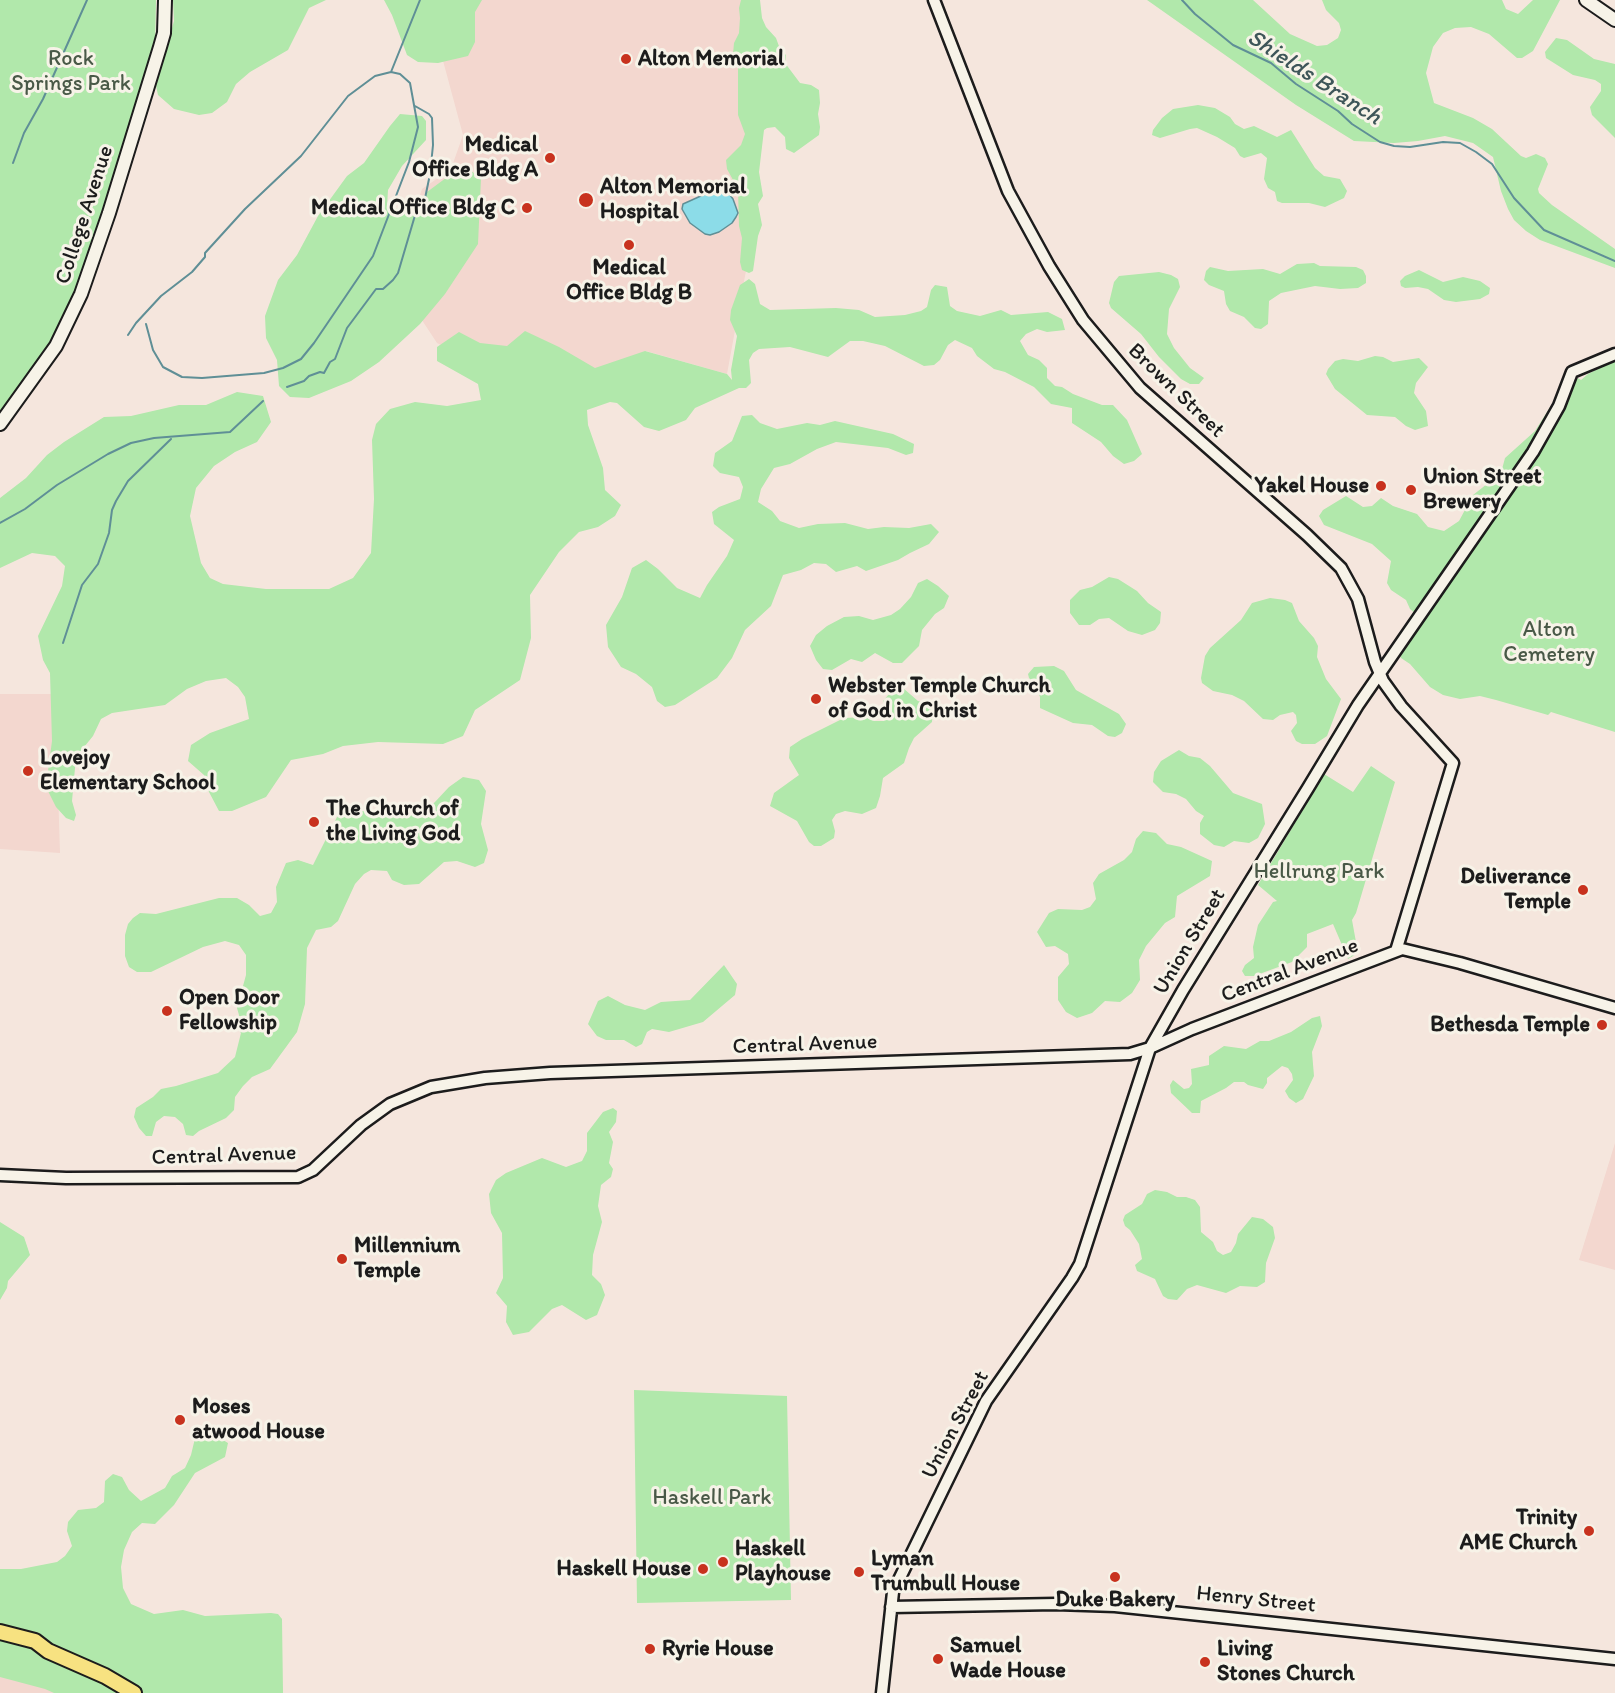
<!DOCTYPE html>
<html>
<head>
<meta charset="utf-8">
<style>
	body { margin:0 }
	canvas { display:block; background:#f5e6dd }
</style>
</head>
<body>
<canvas width="1615" height="1693"></canvas>
<script>
const ctx = document.querySelector('canvas').getContext('2d');
ctx.lineJoin = 'round';
function fillPath(path, color) {
  ctx.fillStyle = color;
  ctx.fill(path, 'evenodd');
}
function shape(rows) {
  const path = new Path2D();
  for (const r of rows) {
    path.moveTo(r[0], r[1]);
    for (let i = 2; i < r.length; i += 2) path.lineTo(r[i], r[i + 1]);
  }
  return path;
}
function stroke(path, color, width, dash) {
  ctx.strokeStyle = color;
  ctx.lineWidth = width;
  ctx.lineCap = dash ? 'butt' : 'round';
  ctx.setLineDash(dash || []);
  ctx.stroke(path);
}
function label(font, color, halo, rows, align = 'center') {
  ctx.font = font + ' Itim,sans-serif';
  ctx.lineWidth = 6;
  ctx.setLineDash([]);
  ctx.textBaseline = 'middle';
  ctx.strokeStyle = halo;
  ctx.fillStyle = color;
  for (const [text, x, y, turn = 0] of rows) {
    ctx.save();
    ctx.translate(x, y);
    ctx.rotate((+turn || 0) * Math.PI / 180);
    ctx.textAlign = isNaN(turn) ? turn : align;
    if (halo) ctx.strokeText(text, 0, 0);
    ctx.fillText(text, 0, 0);
    ctx.restore();
  }
}
fillPath(shape([
	[457,0,752,0,752,238,727,374,646,351,625,379,477,363,437,343,393,276,422,189,451,169,463,135,442,57],
	[0,694,55,694,60,853,0,849],
	[1615,1143,1615,1270,1579,1260],
	[0,1669,68,1693,0,1693]
]), '#f3d7cf');
fillPath(shape([
	[0,0,156,0,155,48,80,282,63,322,37,364,0,415],
	[173,0,326,0,309,8,288,50,250,72,236,84,227,102,212,113,199,115,174,109,158,95,156,86,174,21],
	[384,0,482,0,475,12,475,42,468,56,438,63,418,62,407,55,392,15],
	[741,0,760,0,762,18,766,27,776,38,780,49,786,55,785,63,800,83,811,85,819,90,820,103,818,114,820,127,819,135,794,153,786,149,785,137,775,127,767,128,764,130,759,172,763,196,758,204,762,225,758,236,753,271,749,273,742,270,740,262,742,238,739,226,738,189,727,169,726,160,741,145,745,134,738,115,738,66,733,54,734,43,739,33,740,18,739,8],
	[1147,0,1253,0,1290,34,1317,46,1327,45,1338,38,1341,30,1339,23,1326,10,1322,0,1502,0,1506,9,1518,14,1533,0,1560,0,1533,51,1522,58,1517,58,1489,34,1471,27,1455,28,1443,33,1433,47,1426,73,1434,103,1473,118,1492,129,1521,156,1526,158,1536,154,1545,158,1548,164,1538,189,1539,193,1552,205,1615,249,1615,268,1540,240,1526,231,1514,220,1508,209,1501,191,1493,157,1473,143,1445,136,1418,141,1394,143,1354,141,1296,105],
	[1556,38,1567,40,1594,59,1615,64,1615,138,1592,115,1590,107,1601,91,1601,84,1595,80,1573,75,1546,58,1545,52],
	[1198,105,1215,108,1230,117,1235,124,1244,129,1254,126,1277,137,1291,130,1315,168,1324,176,1340,179,1347,191,1344,198,1325,207,1309,203,1282,203,1277,201,1275,192,1268,188,1264,179,1267,158,1261,153,1244,158,1240,156,1235,148,1217,137,1197,128,1190,129,1160,138,1152,135,1153,130,1162,118,1173,109],
	[400,114,422,116,426,121,426,140,402,166,388,190,387,207,415,210,427,192,454,172,467,168,481,178,478,244,445,294,420,324,379,362,351,381,309,398,290,397,279,386,277,360,266,338,265,316,278,280,297,255,318,216,347,176,364,163,390,126],
	[1314,263,1320,266,1356,267,1363,270,1366,276,1366,283,1358,288,1340,289,1315,286,1281,293,1269,301,1268,324,1261,329,1255,328,1244,317,1230,311,1226,304,1224,291,1209,285,1204,280,1206,271,1210,267,1228,271,1263,269,1280,274,1297,264],
	[1419,270,1443,282,1463,277,1480,281,1490,288,1489,294,1480,299,1456,302,1444,300,1428,289,1418,287,1405,288,1401,286,1400,281,1405,276],
	[1159,272,1171,275,1178,279,1180,287,1169,309,1167,334,1174,348,1190,368,1204,378,1199,384,1190,384,1181,379,1159,357,1141,334,1111,308,1109,303,1114,282,1119,276],
	[749,279,755,284,760,304,770,310,836,308,859,310,875,317,905,315,921,311,927,307,931,290,935,285,947,287,950,306,957,311,980,316,1001,310,1011,315,1048,312,1062,319,1065,330,1047,332,1037,329,1026,334,1020,341,1028,355,1039,360,1047,368,1047,378,1055,386,1062,387,1073,394,1102,405,1113,405,1127,420,1142,454,1134,461,1124,464,1113,456,1101,442,1072,423,1072,408,1051,404,1034,387,1005,372,994,369,977,356,972,348,955,340,948,345,940,360,934,365,924,366,885,346,863,341,850,341,828,357,790,347,759,349,753,353,749,360,751,383,746,388,739,388,695,408,686,420,659,431,644,427,617,403,610,402,587,410,588,425,603,468,605,490,621,505,615,516,598,527,579,532,559,552,530,595,531,638,520,680,475,710,463,736,443,744,378,742,343,746,323,754,291,760,266,797,232,811,219,811,209,792,204,775,188,761,191,745,210,733,249,719,245,697,238,687,226,678,206,681,187,689,165,705,112,713,101,719,93,736,76,757,72,801,76,815,74,821,66,818,56,807,48,791,48,771,52,741,50,673,43,660,38,636,62,586,65,566,55,556,32,553,0,568,0,498,26,478,47,455,64,442,104,417,131,416,179,405,206,405,237,392,263,396,271,422,257,442,235,452,214,466,196,488,190,516,201,563,210,578,223,584,266,589,329,589,353,578,371,553,374,499,372,440,376,424,390,409,415,402,447,406,481,400,478,384,437,361,437,347,459,332,480,343,507,346,525,331,559,347,595,368,645,351,727,374,732,380,731,370,737,336,730,320,731,310,740,285],
	[1375,356,1383,357,1393,362,1419,358,1428,367,1416,383,1414,393,1426,411,1428,426,1415,430,1406,426,1395,417,1367,415,1335,389,1326,374,1328,369,1335,361,1343,359,1358,361],
	[1615,360,1615,732,1551,712,1548,715,1496,700,1480,696,1460,699,1443,695,1430,687,1410,664,1401,658,1399,653,1422,619,1410,609,1406,600,1391,590,1387,583,1391,561,1372,544,1324,525,1319,516,1323,510,1346,496,1363,507,1372,506,1381,498,1393,506,1417,514,1428,527,1444,531,1459,521,1473,495,1501,473,1505,458,1535,431,1559,393,1578,378,1581,380,1588,374],
	[752,415,760,423,777,429,807,423,820,425,835,421,893,434,914,444,913,453,906,455,888,448,836,442,817,449,790,464,774,468,761,489,758,502,772,511,780,521,799,528,818,524,845,523,868,529,884,527,909,528,931,524,939,532,929,544,910,553,898,560,866,571,857,566,836,572,826,564,814,563,801,570,783,575,771,606,745,630,732,658,717,678,675,705,665,707,657,701,652,687,636,674,621,667,608,647,606,625,622,597,632,568,646,560,658,569,677,588,700,598,707,585,727,556,734,540,714,524,712,512,719,507,740,499,743,487,739,477,720,473,713,466,715,453,732,441,742,416],
	[1109,577,1118,579,1137,591,1148,603,1161,612,1160,623,1155,630,1142,635,1128,631,1109,618,1099,619,1090,625,1079,625,1070,613,1070,600,1080,590,1092,587],
	[927,579,938,586,949,596,944,608,935,614,922,630,919,646,902,663,893,663,875,653,862,662,851,659,832,670,823,669,816,660,810,646,816,635,827,626,844,617,859,616,873,620,891,615,900,609,911,597,918,583],
	[1270,598,1285,600,1292,603,1299,621,1314,638,1318,646,1317,657,1326,679,1341,699,1327,736,1315,744,1302,744,1296,741,1291,731,1297,723,1296,715,1293,712,1280,715,1273,720,1263,719,1244,701,1232,695,1213,691,1202,683,1201,678,1205,656,1210,648,1241,620,1252,603],
	[1054,666,1064,671,1076,690,1119,714,1126,724,1122,733,1115,737,1108,736,1092,725,1073,723,1040,708,1040,697,1035,684,1029,678,1028,674,1034,667],
	[903,688,918,701,933,705,932,722,914,738,909,748,904,763,883,778,880,796,876,808,862,814,845,811,836,814,832,820,835,831,834,838,821,846,814,846,809,842,797,821,770,806,774,793,799,775,789,758,790,747,802,739,844,718,865,717,874,721,884,721,889,714,883,701,889,694],
	[1179,750,1189,756,1200,758,1210,766,1233,793,1262,804,1265,824,1258,838,1249,843,1234,841,1224,847,1214,845,1200,834,1200,823,1204,816,1196,811,1186,799,1176,794,1163,792,1153,782,1154,772,1161,761],
	[1371,766,1395,782,1356,913,1352,920,1358,953,1348,959,1333,924,1307,934,1307,947,1292,962,1254,976,1245,976,1242,971,1245,965,1254,958,1253,947,1258,925,1273,902,1277,901,1258,885,1324,774,1353,792],
	[463,777,479,780,486,791,481,824,488,850,484,863,475,867,457,861,444,862,419,884,404,885,392,880,387,871,371,870,364,874,355,884,338,921,331,927,316,930,307,948,305,1004,297,1032,270,1069,252,1077,243,1086,235,1097,234,1110,226,1118,199,1131,193,1136,186,1135,183,1124,175,1117,164,1116,156,1122,152,1136,146,1136,139,1128,134,1117,136,1108,153,1097,161,1089,176,1086,218,1073,235,1057,241,1033,237,1027,239,1015,237,1008,246,975,246,955,239,945,225,941,203,947,151,972,137,972,129,967,125,956,125,935,128,924,133,918,140,913,156,914,219,898,237,898,249,905,260,916,271,913,277,902,276,887,286,863,298,860,313,865,338,815,346,811,379,811,397,818,434,803,449,787],
	[1143,831,1156,833,1167,844,1181,847,1212,861,1210,876,1177,896,1175,917,1165,923,1146,946,1139,960,1140,980,1132,993,1120,1002,1105,1001,1092,1013,1077,1018,1066,1012,1058,1000,1058,977,1069,964,1068,954,1055,946,1046,947,1037,932,1049,913,1058,909,1082,910,1090,907,1096,899,1093,883,1099,874,1124,860,1132,852,1136,839],
	[724,965,737,984,735,995,703,1022,669,1032,652,1029,647,1032,642,1044,636,1047,624,1040,606,1040,597,1036,588,1024,598,1001,608,996,625,1005,645,1010,661,1002,690,1000],
	[1320,1016,1322,1026,1312,1052,1314,1076,1303,1099,1296,1103,1289,1098,1285,1091,1293,1080,1292,1074,1288,1068,1282,1066,1267,1078,1267,1083,1263,1089,1248,1085,1244,1082,1234,1082,1226,1088,1201,1101,1200,1113,1192,1113,1171,1093,1170,1085,1173,1080,1184,1089,1189,1088,1192,1084,1191,1069,1209,1065,1209,1056,1224,1046,1246,1049,1260,1041,1269,1041,1291,1032,1312,1018],
	[613,1108,617,1111,616,1122,609,1132,613,1142,609,1163,613,1169,611,1177,601,1185,598,1206,602,1222,593,1255,592,1275,601,1284,605,1295,597,1315,586,1320,562,1305,552,1309,529,1332,513,1335,506,1322,507,1306,496,1293,503,1278,502,1233,491,1213,489,1194,496,1180,506,1173,542,1158,566,1167,582,1161,587,1151,587,1133,603,1112],
	[1155,1190,1167,1192,1177,1197,1186,1197,1195,1200,1200,1207,1201,1232,1213,1242,1217,1251,1223,1255,1231,1252,1236,1243,1238,1234,1252,1217,1263,1219,1273,1227,1275,1238,1266,1263,1265,1282,1257,1287,1240,1286,1226,1293,1197,1285,1187,1289,1177,1300,1168,1299,1163,1296,1155,1279,1137,1271,1135,1265,1142,1259,1139,1244,1130,1230,1125,1226,1123,1220,1125,1215,1142,1204,1147,1194],
	[0,1222,24,1237,30,1255,8,1281,7,1288,0,1300],
	[634,1390,787,1396,791,1600,637,1603],
	[205,1426,213,1427,218,1437,228,1443,225,1457,195,1473,174,1505,155,1524,142,1523,132,1532,124,1550,121,1567,123,1588,131,1604,154,1614,183,1610,205,1616,271,1613,278,1614,282,1619,283,1693,54,1693,45,1689,0,1677,0,1569,21,1569,57,1562,65,1556,72,1546,67,1531,68,1522,78,1510,96,1508,104,1502,105,1481,113,1474,122,1477,129,1490,141,1501,165,1488,172,1476,185,1468,191,1455,196,1434]
]), '#b1e8ab');
const water = shape([
	[723,186,733,199,738,213,736,217,732,223,719,232,710,235,705,234,690,223,682,209,683,204,723,186]
]);
fillPath(water, '#8cdce8');
stroke(water, '#5f8f96', 1.5);
stroke(shape([
	[1182,0,1195,14,1233,45,1271,63,1296,84,1338,111,1352,124,1380,142,1394,146,1410,147,1443,142,1460,143,1476,152,1492,164,1514,198,1544,230,1615,261],
	[391,72,420,0],
	[415,106,429,114,432,118,433,145,431,165],
	[13,163,24,133,43,99,87,0],
	[128,335,136,323,161,296,192,272,205,257,205,253,245,209,301,156,348,96,375,76,391,72,400,74,410,83,418,127,409,162,373,256,314,343,301,359,283,368,264,373,202,378,182,377,163,367,153,350,146,324],
	[287,387,304,381,309,376,320,372,324,373,330,362,335,359,347,328,376,289,383,289,393,280,398,273,416,212,423,208,429,179],
	[0,523,25,509,57,485,108,454,131,443,154,438,230,432,263,401],
	[63,643,82,585,98,564,109,533,112,510,116,501,128,481,171,439]
]), '#5f8f96', 2);
const tertiary = shape([
	[934,0,1008,191,1049,266,1083,320,1140,388,1307,535,1341,568,1358,599,1375,662,1383,681,1401,706,1453,763,1396,951],
	[0,1175,66,1178,298,1177,313,1170,361,1125,390,1104,431,1087,485,1078,550,1073,1130,1054,1150,1048,1192,1029,1402,949,1460,963,1615,1008],
	[891,1607,1056,1604,1115,1606,1615,1659],
	[882,1693,893,1592,986,1401,1072,1278,1080,1264,1150,1048,1183,990,1308,788,1358,705,1533,452,1559,406,1572,372,1615,354]
]);
const secondary = shape([
	[1586,0,1615,20],
	[0,424,56,346,81,294,109,213,160,47,164,33,165,0]
]);
const trunk = shape([
	[0,1632,35,1641,48,1651,105,1676,134,1693]
]);
stroke(tertiary, '#1c1c1c', 15);
stroke(secondary, '#1c1c1c', 16);
stroke(trunk, '#1c1c1c', 18);
stroke(tertiary, '#f7f3e8', 10);
stroke(secondary, '#f7f3e8', 12);
stroke(trunk, '#f7e281', 14);
for (const [x, y, r, color] of [
	[626,59,6,"#c8321e"],
	[550,158,6,"#c8321e"],
	[586,200,8,"#c8321e"],
	[527,208,6,"#c8321e"],
	[629,245,6,"#c8321e"],
	[1381,486,6,"#c8321e"],
	[1411,490,6,"#c8321e"],
	[816,699,6,"#c8321e"],
	[28,771,6,"#c8321e"],
	[314,822,6,"#c8321e"],
	[1583,890,6,"#c8321e"],
	[167,1011,6,"#c8321e"],
	[1602,1025,6,"#c8321e"],
	[342,1259,6,"#c8321e"],
	[180,1420,6,"#c8321e"],
	[1589,1531,6,"#c8321e"],
	[723,1562,6,"#c8321e"],
	[703,1569,6,"#c8321e"],
	[859,1572,6,"#c8321e"],
	[1115,1577,6,"#c8321e"],
	[650,1649,6,"#c8321e"],
	[938,1659,6,"#c8321e"],
	[1205,1662,6,"#c8321e"]
]) {
  const dot = new Path2D();
  dot.arc(x, y, r, 0, 2 * Math.PI);
  ctx.fillStyle = color;
  ctx.fill(dot);
  stroke(dot, '#f7f3e8', 2);
}
label('22px', '#495947', '#f7f3e8', [
	["Rock",71,59],
	["Springs Park",71,84],
	["Alton",1549,630],
	["Cemetery",1549,655],
	["Hellrung Park",1319,872],
	["Haskell Park",712,1498]
]);
label('bold 22px', '#1c1c1c', '#f7f3e8', [
	["Alton Memorial",638,59],
	["Medical",538,145,"right"],
	["Office Bldg A",538,170,"right"],
	["Alton Memorial",600,187],
	["Hospital",600,212],
	["Medical Office Bldg C",515,208,"right"],
	["Medical",629,268,"center"],
	["Office Bldg B",629,293,"center"],
	["Union Street",1423,477],
	["Brewery",1423,502],
	["Yakel House",1369,486,"right"],
	["Webster Temple Church",828,686],
	["of God in Christ",828,711],
	["Lovejoy",40,758],
	["Elementary School",40,783],
	["The Church of",326,809],
	["the Living God",326,834],
	["Deliverance",1571,877,"right"],
	["Temple",1571,902,"right"],
	["Open Door",179,998],
	["Fellowship",179,1023],
	["Bethesda Temple",1590,1025,"right"],
	["Millennium",354,1246],
	["Temple",354,1271],
	["Moses",192,1407],
	["atwood House",192,1432],
	["Trinity",1577,1518,"right"],
	["AME Church",1577,1543,"right"],
	["Haskell",735,1549],
	["Playhouse",735,1574],
	["Lyman",871,1559],
	["Trumbull House",871,1584],
	["Haskell House",691,1569,"right"],
	["Duke Bakery",1115,1600,"center"],
	["Samuel",950,1646],
	["Wade House",950,1671],
	["Ryrie House",662,1649],
	["Living",1217,1649],
	["Stones Church",1217,1674]
], 'left');
label('22px', '#1c1c1c', '#f7f3e8', [
	["College Avenue",85,215,-72],
	["Brown Street",1176,391,44],
	["Union Street",1190,942,-59],
	["Central Avenue",1290,971,-21],
	["Central Avenue",805,1045,-2],
	["Central Avenue",224,1156,-2],
	["Union Street",956,1425,-62],
	["Henry Street",1256,1600,6]
]);
label('italic 24px', '#3e5659', '#f7f3e8', [
	["Shields Branch",1314,78,33]
]);
</script>
</body>
</html>
